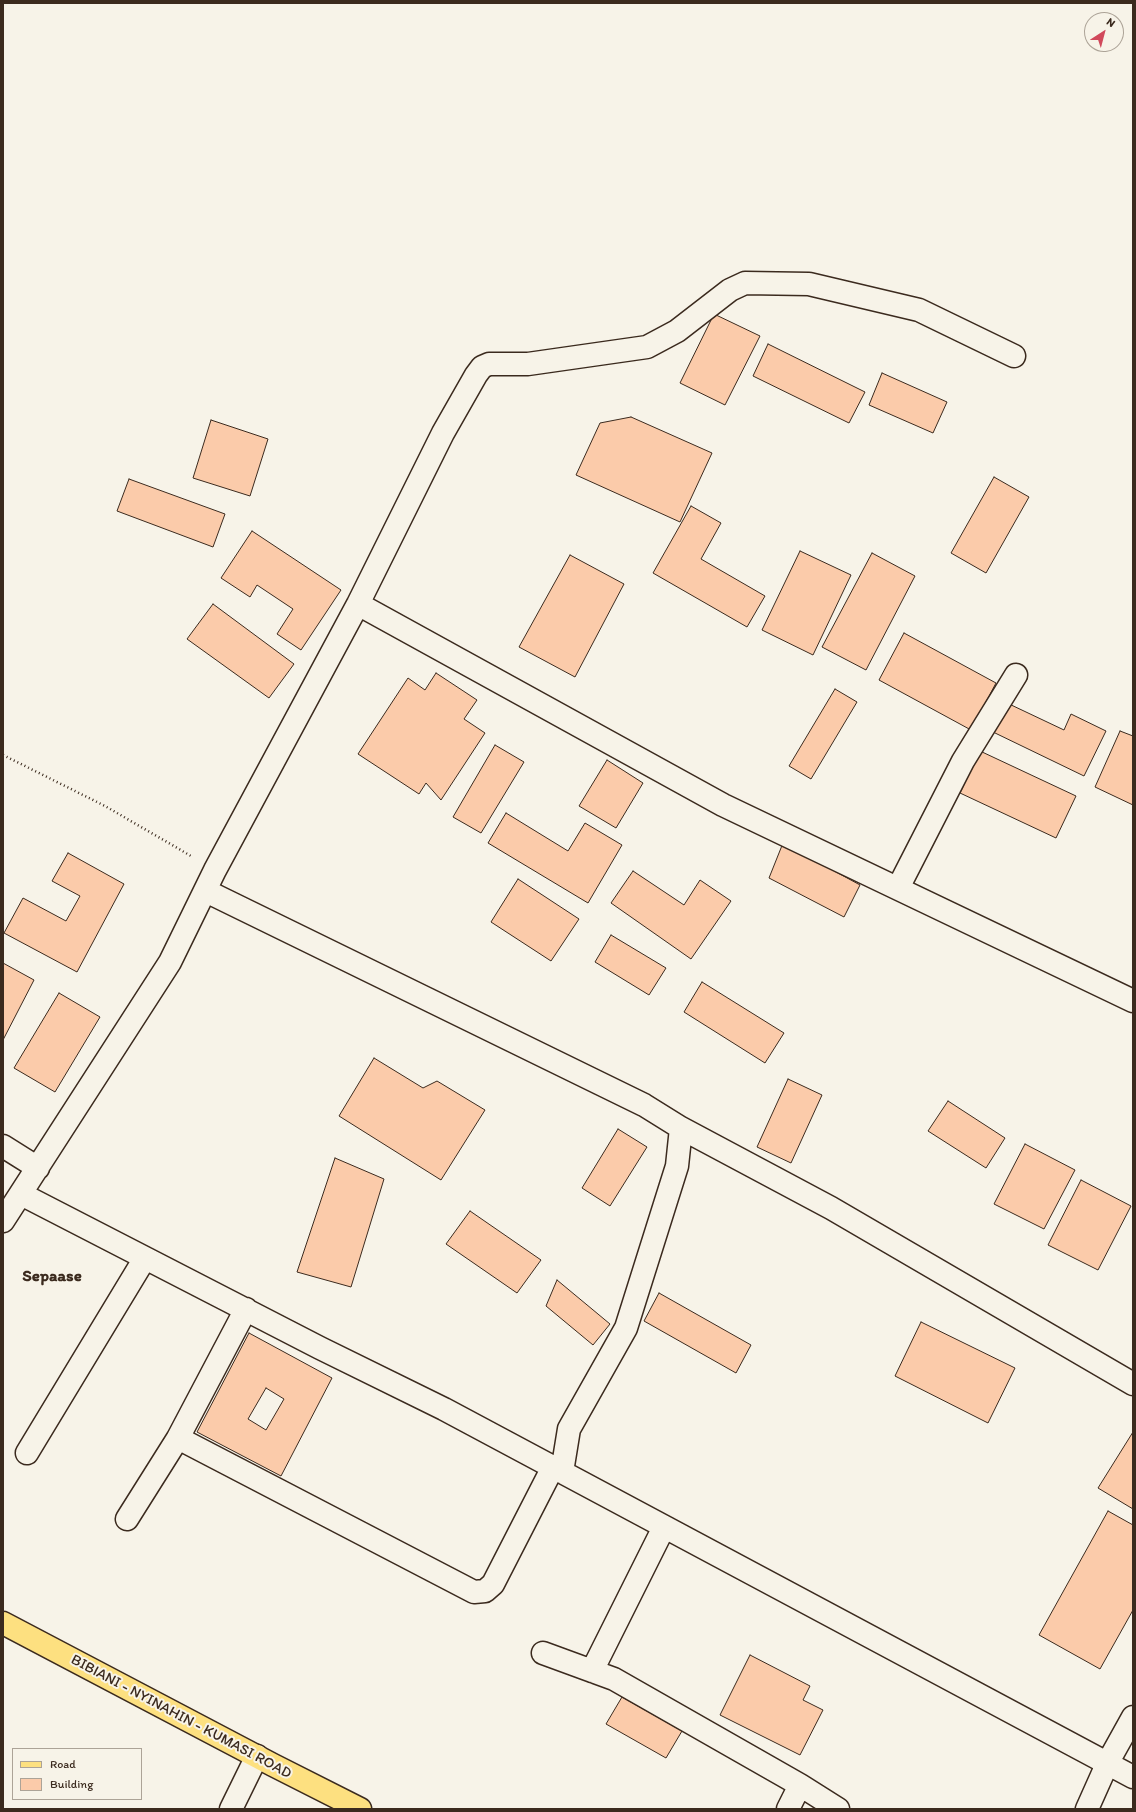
<!DOCTYPE html>
<html>
<head>
<meta charset="utf-8">
<style>
	body { margin:0 }
	#map { position:relative; width:1136px; height:1812px; overflow:hidden; background:#f7f3e8; font-family:Itim,sans-serif }
	canvas { display:block }
	.frame { position:absolute; inset:0; border:4px solid #3b2a1e; pointer-events:none }
	.legend { position:absolute; left:12px; top:1748px; width:130px; height:52px; box-sizing:border-box; background:#f7f3e8; border:1px solid #aca397; margin:0; padding:5px 7px; list-style:none; font-size:12px; color:#3b2a1e }
	.legend li { display:flex; align-items:center; gap:8px; height:20px }
	.legend b { width:20px; border:1px solid #aca397 }
	.north { position:absolute; left:1084px; top:12px; width:40px; height:40px; box-sizing:border-box; background:#f7f3e8; border:1px solid #aca397; border-radius:50%; rotate:36deg; font-size:11px; font-weight:700; line-height:16px; text-align:center; color:#3b2a1e }
	.north::after { content:''; display:block; margin:auto; width:14px; height:18px; background:#d1495b; clip-path:polygon(50% 0,100% 100%,50% 72%,0 100%) }
</style>
</head>
<body>
<div id="map">
<canvas width="1136" height="1812"></canvas>
<div class="frame"></div>
<ul class="legend">
<li><b style="height:5px;background:#fde080"></b>Road</li>
<li><b style="height:11px;background:#fbcbaa"></b>Building</li>
</ul>
<div class="north">N</div>
</div>
<script>
const ctx = document.querySelector('canvas').getContext('2d');
ctx.lineJoin = 'round';
function fillPath(path, color) {
  ctx.fillStyle = color;
  ctx.fill(path, 'evenodd');
}
function shape(rows) {
  const path = new Path2D();
  for (const r of rows) {
    path.moveTo(r[0], r[1]);
    for (let i = 2; i < r.length; i += 2) path.lineTo(r[i], r[i + 1]);
  }
  return path;
}
function stroke(path, color, width, dash) {
  ctx.strokeStyle = color;
  ctx.lineWidth = width;
  ctx.lineCap = dash ? 'butt' : 'round';
  ctx.setLineDash(dash || []);
  ctx.stroke(path);
}
function label(font, color, halo, rows, align = 'center') {
  ctx.font = font + ' Itim,sans-serif';
  ctx.lineWidth = 4;
  ctx.setLineDash([]);
  ctx.textBaseline = 'middle';
  ctx.strokeStyle = halo;
  ctx.fillStyle = color;
  for (const [text, x, y, turn = 0] of rows) {
    ctx.save();
    ctx.translate(x, y);
    ctx.rotate((+turn || 0) * Math.PI / 180);
    ctx.textAlign = isNaN(turn) ? turn : align;
    if (halo) ctx.strokeText(text, 0, 0);
    ctx.fillText(text, 0, 0);
    ctx.restore();
  }
}
const building = shape([
	[714,314,760,336,725,405,680,383,714,314],
	[768,344,865,392,849,423,753,376,768,344],
	[882,373,947,402,933,433,869,405,882,373],
	[631,417,712,453,680,522,576,475,600,423,631,417],
	[211,420,268,439,250,496,193,478,211,420],
	[994,477,1029,497,986,573,951,553,994,477],
	[129,479,225,514,213,547,117,511,129,479],
	[691,506,721,523,701,559,765,596,747,627,653,573,691,506],
	[252,531,341,590,301,650,277,634,293,609,257,585,250,597,221,578,252,531],
	[800,551,851,575,813,655,762,630,800,551],
	[872,553,915,576,866,670,822,647,872,553],
	[570,555,624,584,575,677,519,647,570,555],
	[213,604,294,664,269,698,187,639,213,604],
	[904,633,996,683,971,730,879,680,904,633],
	[436,673,477,700,464,719,485,733,441,800,426,783,419,794,358,754,408,678,425,690,436,673],
	[835,689,857,702,811,779,789,766,835,689],
	[1007,703,1064,730,1071,714,1106,731,1084,776,993,732,1007,703],
	[1120,731,1133,736,1133,805,1095,787,1120,731],
	[495,745,524,762,481,833,453,817,495,745],
	[980,751,1076,796,1056,838,960,793,980,751],
	[607,760,643,783,616,828,579,806,607,760],
	[506,813,568,851,585,823,622,845,588,903,488,843,506,813],
	[783,843,860,885,844,917,769,878,783,843],
	[68,853,124,884,77,972,4,933,23,898,66,921,80,896,52,881,68,853],
	[633,871,684,905,700,880,731,901,691,959,611,903,633,871],
	[518,879,579,919,551,961,491,922,518,879],
	[611,935,666,968,649,995,595,962,611,935],
	[3,963,34,980,3,1040,3,963],
	[702,982,784,1033,765,1063,684,1012,702,982],
	[59,993,100,1017,55,1092,14,1068,59,993],
	[374,1058,423,1088,437,1081,485,1110,441,1180,339,1116,374,1058],
	[788,1079,822,1095,791,1163,757,1147,788,1079],
	[948,1101,1005,1138,986,1168,928,1131,948,1101],
	[618,1129,647,1147,610,1206,582,1188,618,1129],
	[1025,1144,1075,1170,1044,1229,994,1204,1025,1144],
	[335,1158,384,1179,351,1287,297,1272,335,1158],
	[1081,1180,1131,1206,1098,1270,1048,1245,1081,1180],
	[470,1211,541,1260,517,1293,446,1244,470,1211],
	[557,1280,610,1324,593,1345,546,1306,557,1280],
	[659,1293,751,1345,736,1373,644,1321,659,1293],
	[921,1322,1015,1368,988,1423,895,1376,921,1322],
	[249,1333,332,1378,281,1476,197,1432,249,1333],
	[266,1388,284,1399,266,1430,248,1419,266,1388],
	[1133,1432,1133,1509,1098,1488,1133,1432],
	[1108,1511,1133,1525,1133,1610,1100,1669,1039,1635,1108,1511],
	[750,1655,810,1686,803,1700,823,1710,800,1755,720,1715,750,1655],
	[622,1697,682,1731,666,1758,606,1724,622,1697]
]);
fillPath(building, '#fbcbaa');
stroke(building, '#3b2a1e', 1);
const minor = shape([
	[358,604,723,805,1133,1001],
	[898,888,963,761,1016,675],
	[206,891,644,1105,681,1128,831,1208,1133,1384],
	[3,1146,38,1168],
	[21,1194,320,1348,444,1409,1133,1777],
	[3,1221,170,962,215,870,358,604,443,433,476,375,482,367,489,364,528,364,647,347,677,331,730,290,745,283,809,284,919,310,1014,356],
	[246,1309,178,1438,474,1592,485,1591,493,1584,553,1467],
	[27,1453,145,1258],
	[562,1472,569,1429,626,1328,677,1166,681,1128],
	[127,1519,178,1438],
	[543,1653,614,1679,800,1785,788,1809],
	[592,1671,664,1527],
	[800,1785,838,1809],
	[231,1809,257,1756],
	[1087,1809,1108,1762,1133,1717]
]);
const major = shape([
	[3,1623,273,1765,360,1809]
]);
stroke(minor, '#3b2a1e', 25);
stroke(major, '#3b2a1e', 25);
stroke(shape([
	[3,755,105,806,191,856]
]), '#3b2a1e', 2.5, [1, 3]);
stroke(minor, '#f7f3e8', 22);
stroke(major, '#fde080', 22);
label('15px', '#3b2a1e', '#f7f3e8', [
	["BIBIANI - NYINAHIN - KUMASI ROAD",181,1717,28]
]);
label('bold 17px', '#3b2a1e', '#f7f3e8', [
	["Sepaase",52,1277]
]);
</script>
</body>
</html>
